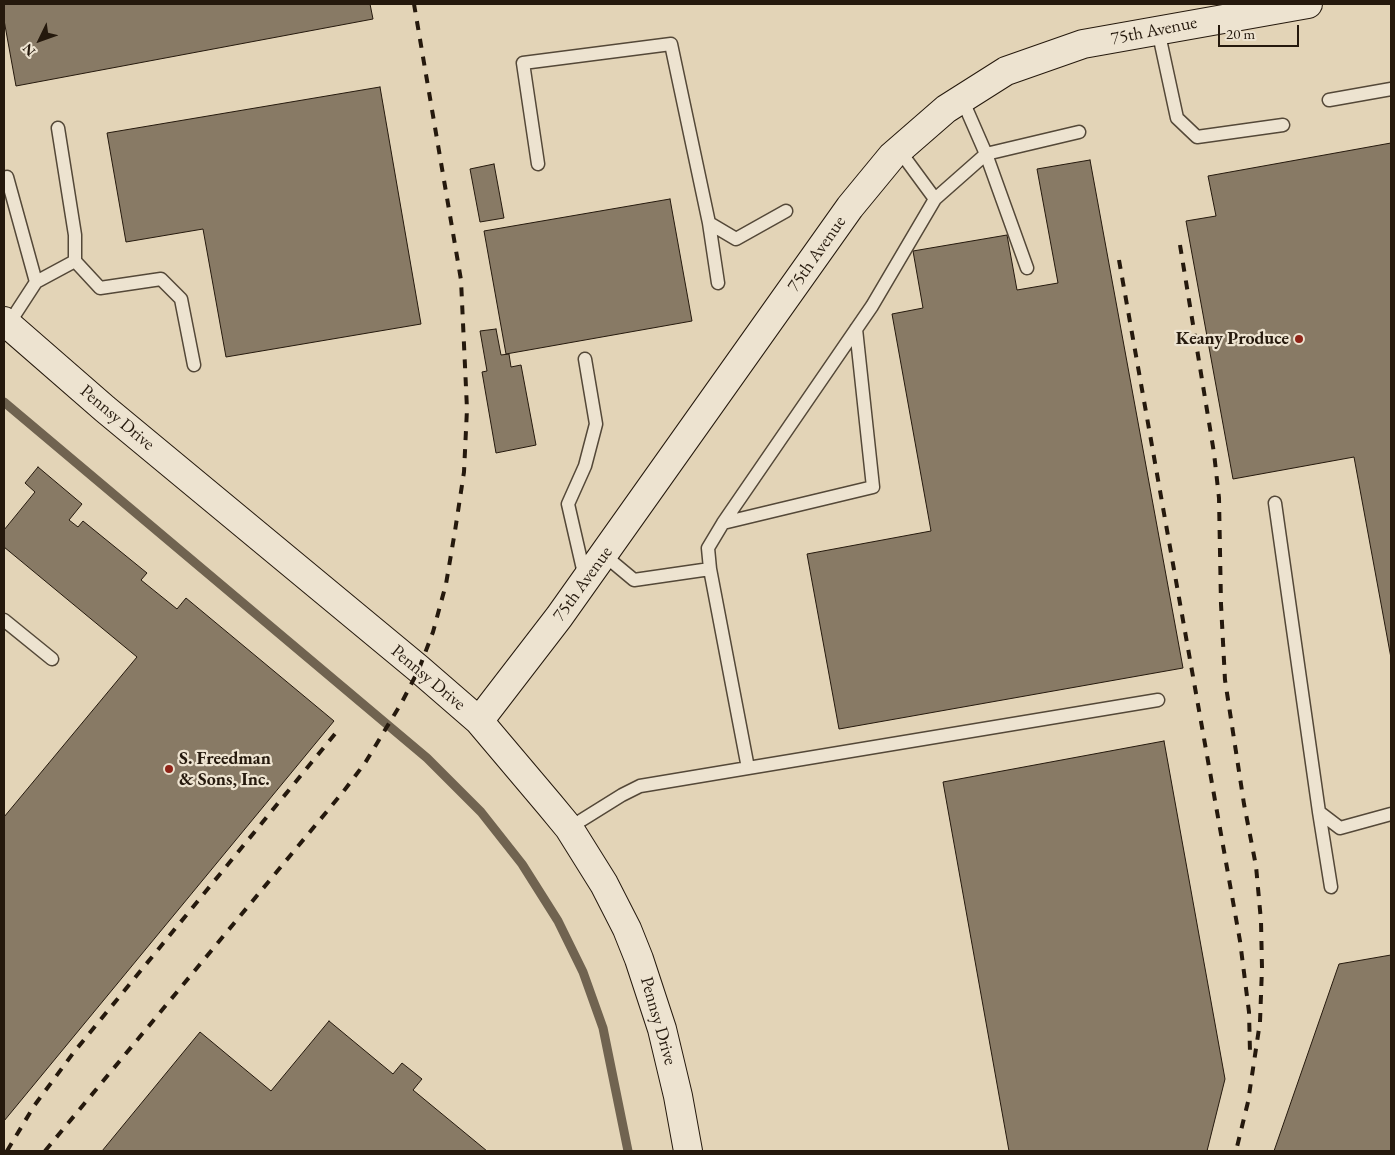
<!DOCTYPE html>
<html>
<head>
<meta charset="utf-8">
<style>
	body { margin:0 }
	#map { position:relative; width:1395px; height:1155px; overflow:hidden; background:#e3d4b7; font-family:"EB Garamond",serif }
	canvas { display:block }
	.frame { position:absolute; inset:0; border:5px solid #25190d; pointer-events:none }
	.north { position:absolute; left:15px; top:15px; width:50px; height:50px; -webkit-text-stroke:4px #ede3d0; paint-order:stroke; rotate:228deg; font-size:14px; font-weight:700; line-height:20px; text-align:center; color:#25190d }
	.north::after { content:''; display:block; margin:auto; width:18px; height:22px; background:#25190d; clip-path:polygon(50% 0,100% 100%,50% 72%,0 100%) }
	.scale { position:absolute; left:1218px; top:25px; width:81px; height:22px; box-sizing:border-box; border:2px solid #25190d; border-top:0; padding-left:6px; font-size:15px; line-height:18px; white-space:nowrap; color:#25190d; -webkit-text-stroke:4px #ede3d0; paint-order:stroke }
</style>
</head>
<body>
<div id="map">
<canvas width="1395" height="1155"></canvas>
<div class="frame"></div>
<div class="north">N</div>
<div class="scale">20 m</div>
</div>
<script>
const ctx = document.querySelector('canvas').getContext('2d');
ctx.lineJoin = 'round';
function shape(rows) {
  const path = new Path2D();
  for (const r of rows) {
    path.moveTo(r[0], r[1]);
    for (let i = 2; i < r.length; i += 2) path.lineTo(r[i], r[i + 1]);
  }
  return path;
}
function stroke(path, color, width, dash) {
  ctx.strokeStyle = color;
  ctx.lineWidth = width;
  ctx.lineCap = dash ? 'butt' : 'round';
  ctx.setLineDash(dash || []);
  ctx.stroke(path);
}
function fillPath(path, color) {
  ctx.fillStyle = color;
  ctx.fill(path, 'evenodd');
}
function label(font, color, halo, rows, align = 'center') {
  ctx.font = font + ' "EB Garamond",serif';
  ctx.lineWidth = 4.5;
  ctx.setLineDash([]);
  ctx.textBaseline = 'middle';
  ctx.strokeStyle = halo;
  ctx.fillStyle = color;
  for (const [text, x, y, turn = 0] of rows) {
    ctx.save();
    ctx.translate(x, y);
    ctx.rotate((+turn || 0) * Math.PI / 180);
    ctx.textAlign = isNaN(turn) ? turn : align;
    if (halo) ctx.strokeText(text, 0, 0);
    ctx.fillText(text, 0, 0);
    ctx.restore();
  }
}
stroke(shape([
	[4,402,427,758,481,812,522,864,558,921,583,972,603,1028,628,1151]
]), '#706350', 9);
const building = shape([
	[4,4,370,4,373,19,16,86,4,20,4,4],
	[380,87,421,324,226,357,203,229,126,242,107,133,380,87],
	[1391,143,1391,658,1354,457,1233,479,1186,221,1216,216,1208,176,1391,143],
	[1090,160,1183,668,839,729,807,554,931,531,892,314,923,308,913,251,1007,235,1017,290,1058,283,1037,169,1090,160],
	[494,164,504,218,480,222,470,169,494,164],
	[670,199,692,321,506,354,484,231,670,199],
	[496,329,501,355,509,354,511,367,521,365,536,445,496,453,482,372,487,371,480,331,496,329],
	[38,467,82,504,69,520,78,527,83,521,147,573,141,580,177,609,186,598,334,721,4,1121,4,817,137,657,4,547,4,530,35,492,25,483,38,467],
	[1164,741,1225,1079,1207,1151,1009,1151,943,782,1164,741],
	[1391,955,1391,1151,1274,1151,1339,964,1391,955],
	[329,1021,393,1074,402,1063,422,1079,413,1090,487,1151,102,1151,200,1032,271,1091,329,1021]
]);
fillPath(building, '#887a65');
stroke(building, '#25190d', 1);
const lane = shape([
	[1158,30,1177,118,1197,137,1283,125],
	[1329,100,1391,89],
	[538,164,523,63,671,44,709,223,736,239,786,211],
	[7,177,36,282,8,325],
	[935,199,986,154,962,99],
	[709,223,718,283],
	[75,261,100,288,161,279,181,299,194,365],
	[1027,268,986,154,1079,132],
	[36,282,75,261,75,235,58,128],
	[1275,503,1319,812,1340,828,1391,814],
	[723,523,873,487,856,329],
	[604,555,634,580,710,569],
	[585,578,568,504,585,466,596,424,585,359],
	[4,620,52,659],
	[748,768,1158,700],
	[1319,812,1331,887],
	[569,828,622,795,640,786,748,768,710,569,708,548,723,523,872,306,935,199,899,150]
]);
const secondary = shape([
	[4,321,105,409,419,669,479,721,550,805,569,828,604,884,627,929,639,959,662,1029,678,1096,688,1151],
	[479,721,559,617,850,207,892,156,946,109,1006,71,1083,44,1308,4]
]);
stroke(lane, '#544838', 15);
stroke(secondary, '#25190d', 30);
stroke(lane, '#ede3d0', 12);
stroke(secondary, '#ede3d0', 28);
stroke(shape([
	[1180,245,1214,453,1219,498,1221,604,1225,680,1244,804,1256,866,1261,921,1262,968,1260,1022,1248,1102,1236,1151],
	[1119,260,1240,941,1249,1012,1250,1052],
	[7,1151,34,1106,74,1052,339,729],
	[45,1151,343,792,365,763,402,702,419,669,433,632,446,584,455,531,464,472,467,409,461,280,414,4]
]), '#25190d', 4, [9, 9]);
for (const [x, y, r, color] of [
	[1299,339,5,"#8f2418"],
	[169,769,5,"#8f2418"]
]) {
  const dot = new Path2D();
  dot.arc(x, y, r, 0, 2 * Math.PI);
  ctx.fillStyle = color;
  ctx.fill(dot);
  stroke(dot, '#ede3d0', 2);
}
label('18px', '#25190d', '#ede3d0', [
	["75th Avenue",1154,31,-11],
	["75th Avenue",817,254,-55],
	["Pennsy Drive",117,418,40],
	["75th Avenue",583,584,-54],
	["Pennsy Drive",428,678,40],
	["Pennsy Drive",658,1021,74]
]);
label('bold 18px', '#25190d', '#ede3d0', [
	["Keany Produce",1289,339],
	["S. Freedman",179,759,"left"],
	["& Sons, Inc.",179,780,"left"]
], 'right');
</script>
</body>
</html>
